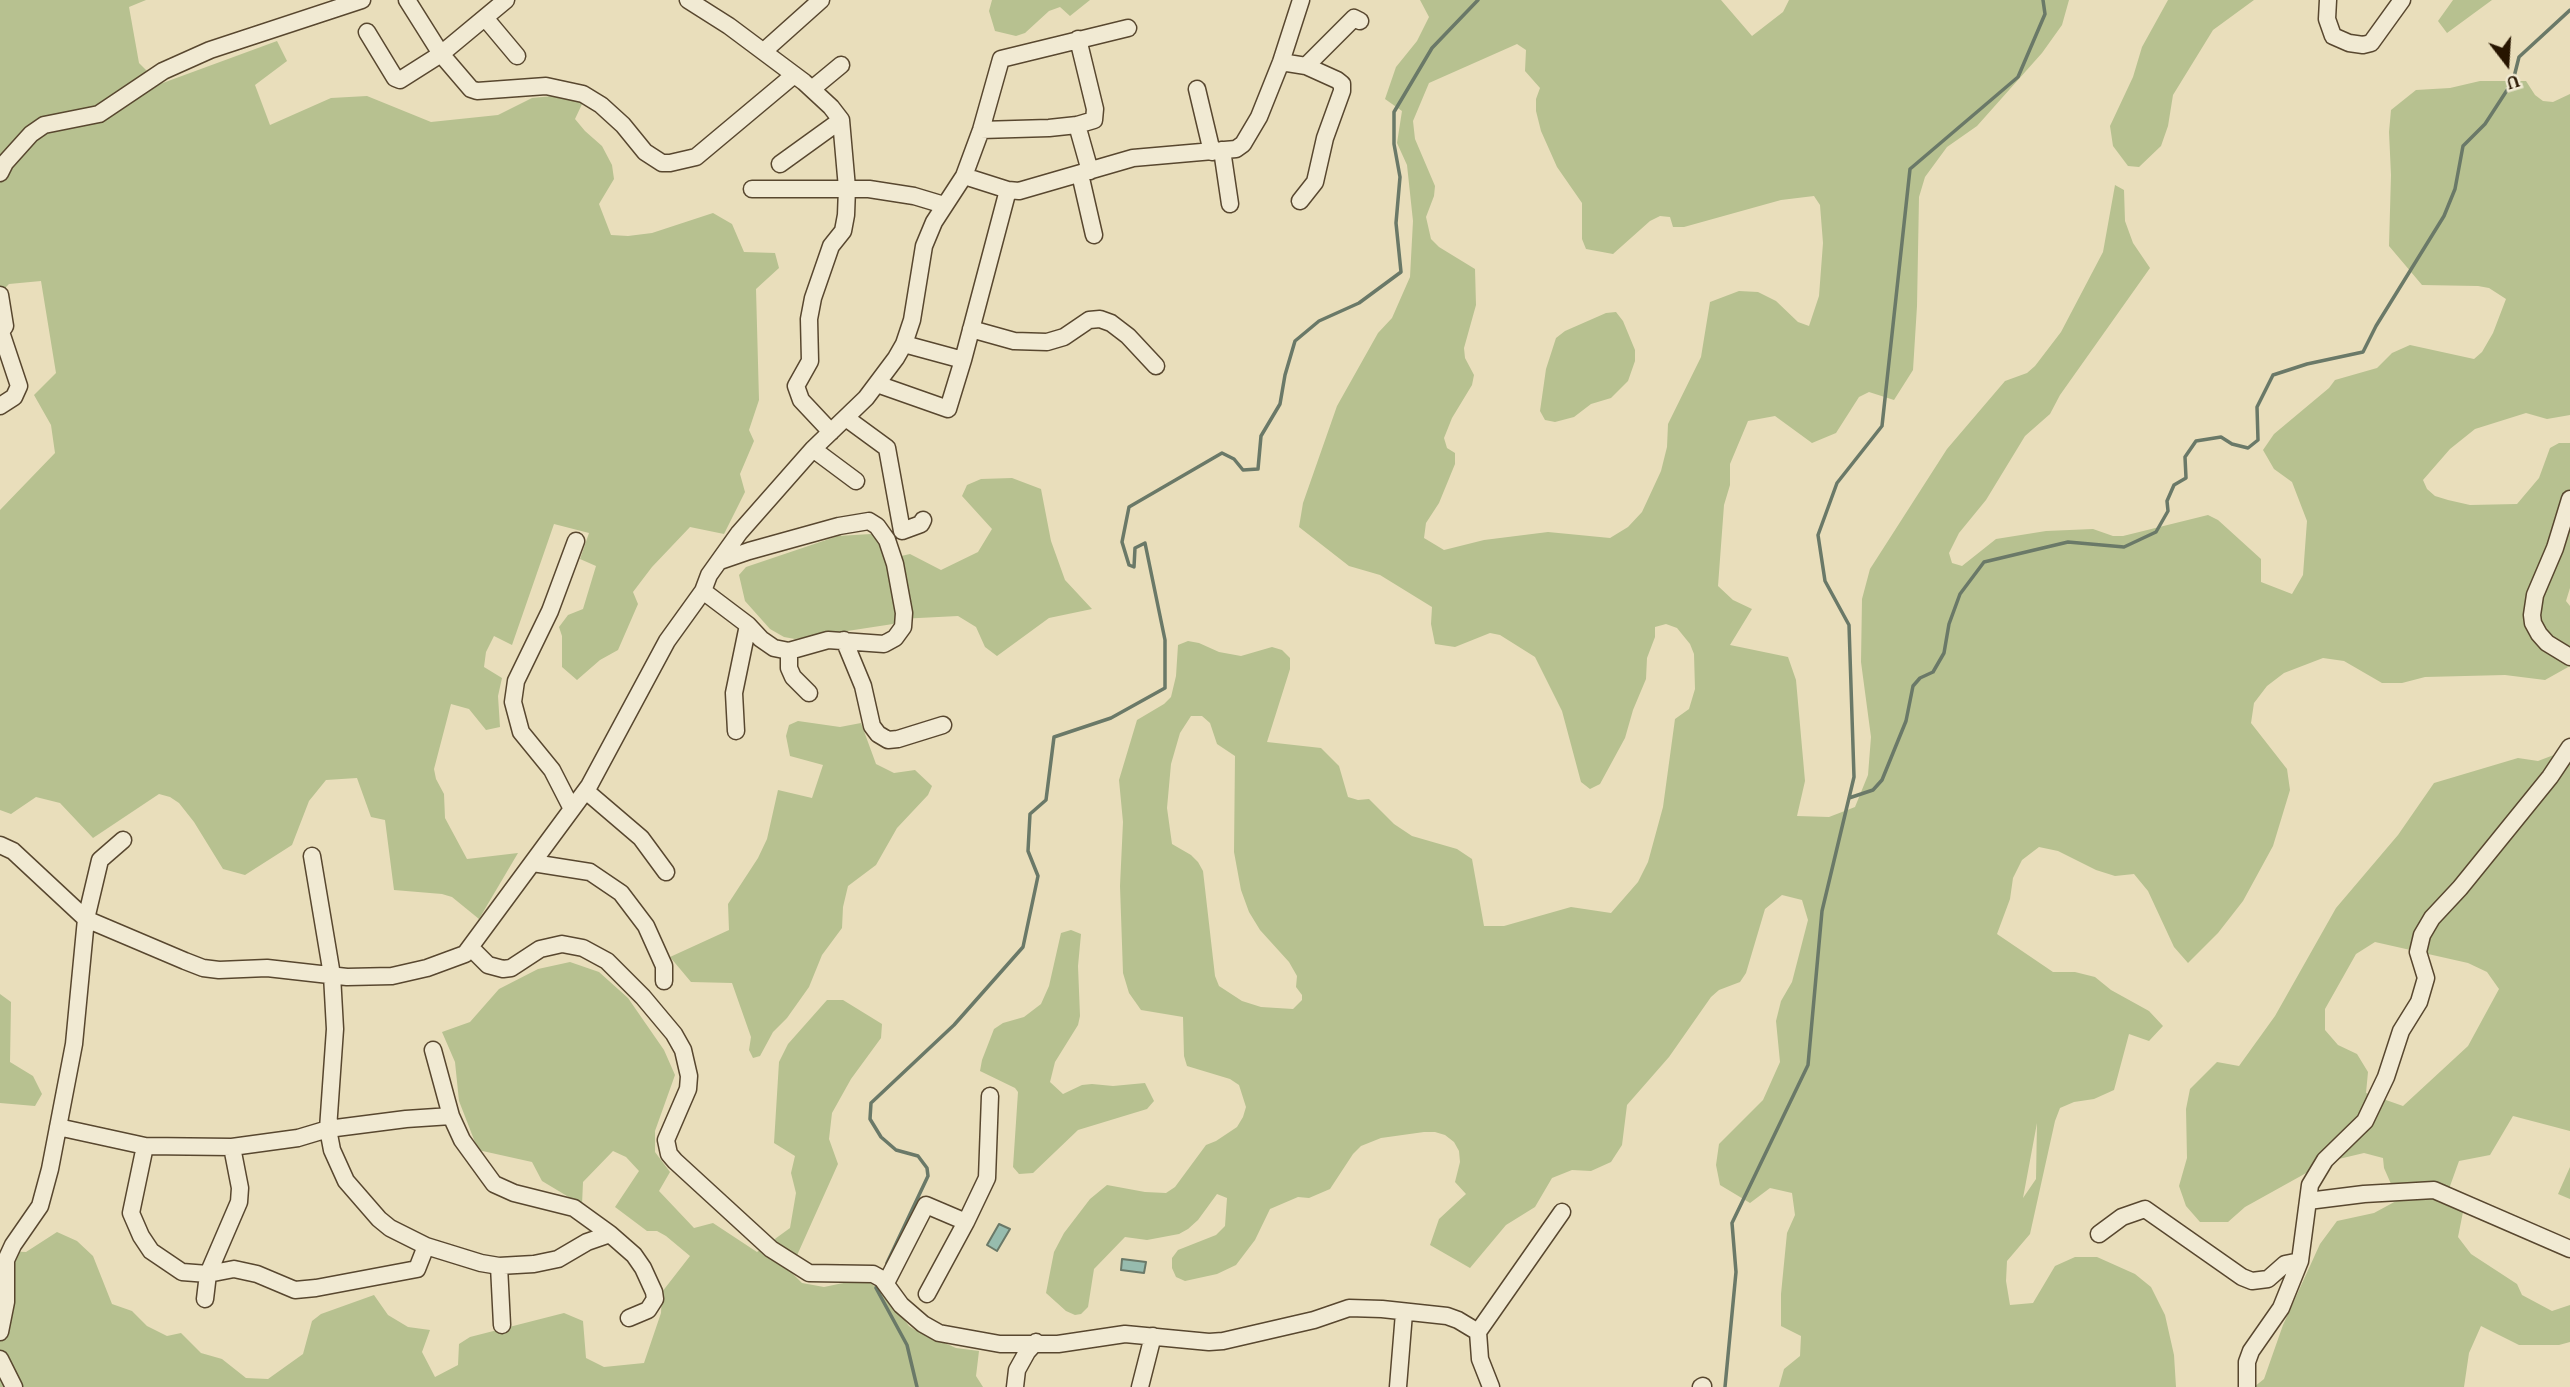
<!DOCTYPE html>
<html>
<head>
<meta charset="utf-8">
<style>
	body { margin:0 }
	#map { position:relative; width:2570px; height:1387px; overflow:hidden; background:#e9debb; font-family:"Gentium Book Plus",serif }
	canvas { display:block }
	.north { position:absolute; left:2472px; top:28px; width:70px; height:70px; -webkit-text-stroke:5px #f1ead3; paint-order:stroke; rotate:163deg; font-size:19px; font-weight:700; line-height:28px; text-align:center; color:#271500 }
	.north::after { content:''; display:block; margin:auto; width:24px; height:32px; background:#271500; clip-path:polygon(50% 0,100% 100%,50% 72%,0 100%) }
</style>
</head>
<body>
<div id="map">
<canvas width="2570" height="1387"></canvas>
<div class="north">U</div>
</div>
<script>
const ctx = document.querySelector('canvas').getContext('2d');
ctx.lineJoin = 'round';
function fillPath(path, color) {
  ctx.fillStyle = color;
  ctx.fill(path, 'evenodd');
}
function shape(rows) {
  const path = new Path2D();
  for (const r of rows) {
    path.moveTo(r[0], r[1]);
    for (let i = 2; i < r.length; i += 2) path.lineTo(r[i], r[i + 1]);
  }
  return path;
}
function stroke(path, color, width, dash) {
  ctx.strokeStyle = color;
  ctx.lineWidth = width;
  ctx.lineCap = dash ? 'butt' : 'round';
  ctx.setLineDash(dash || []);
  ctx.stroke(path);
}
fillPath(shape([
	[0,0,146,0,129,7,139,63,160,84,277,41,287,61,255,85,270,125,331,98,367,96,431,122,498,115,532,98,564,95,583,102,575,119,585,131,602,146,612,165,614,179,599,204,611,235,628,236,652,233,713,213,732,224,744,252,775,253,779,268,756,289,759,400,749,430,754,441,740,474,745,492,724,534,690,527,652,567,633,592,638,604,618,650,600,660,577,680,562,667,562,636,559,627,568,615,583,609,596,566,580,559,589,533,554,524,512,645,494,636,486,652,484,667,502,678,498,696,500,727,486,730,469,709,451,704,434,769,436,779,444,794,445,818,467,859,518,853,479,919,452,897,442,894,394,890,385,820,371,817,357,778,326,780,309,801,292,845,245,875,223,869,194,822,179,803,170,797,159,794,93,838,60,803,36,797,11,814,0,810,0,510,55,453,51,425,34,395,56,373,41,281,9,284,0,293],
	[992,0,1090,0,1070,16,1060,7,1049,11,1025,33,1016,36,995,31,989,11],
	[1420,0,1721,0,1752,36,1783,12,1789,0,2069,0,2062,25,2042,53,1977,126,1947,147,1925,177,1919,197,1917,306,1913,370,1894,400,1869,392,1859,397,1836,433,1812,443,1775,416,1748,421,1730,464,1730,485,1724,505,1718,586,1733,600,1752,609,1730,645,1788,657,1796,680,1805,781,1797,816,1829,817,1855,807,1868,775,1871,737,1861,662,1862,599,1870,569,1947,449,2005,381,2027,373,2035,366,2061,332,2103,252,2115,185,2124,190,2125,221,2133,243,2150,268,2060,395,2050,414,2025,436,1986,500,1959,533,1949,553,1952,563,1962,566,1996,539,2046,531,2093,529,2113,536,2123,536,2208,515,2218,520,2261,559,2261,582,2292,594,2303,575,2307,521,2292,482,2274,469,2263,450,2274,434,2329,388,2335,380,2377,368,2392,353,2410,345,2474,359,2482,352,2493,333,2506,299,2489,288,2478,286,2422,285,2389,246,2391,175,2389,132,2391,110,2416,90,2450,88,2480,81,2526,81,2535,95,2543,101,2553,102,2570,94,2570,415,2547,419,2526,413,2475,429,2450,449,2423,480,2427,489,2435,496,2448,500,2470,505,2517,504,2539,478,2550,448,2559,443,2570,443,2570,588,2566,601,2570,606,2570,666,2545,680,2505,675,2425,677,2402,683,2382,683,2344,661,2323,658,2284,673,2267,686,2254,703,2251,723,2287,769,2290,790,2273,846,2243,901,2218,933,2188,963,2174,947,2148,891,2134,874,2115,876,2096,870,2058,851,2039,847,2022,860,2013,878,2010,899,1997,934,2053,972,2075,972,2095,977,2111,990,2149,1011,2163,1026,2149,1041,2129,1034,2114,1090,2094,1099,2074,1102,2060,1108,2055,1121,2030,1234,2007,1261,2006,1281,2010,1305,2033,1303,2055,1266,2075,1257,2097,1257,2135,1274,2151,1287,2165,1315,2174,1355,2176,1387,1779,1387,1784,1369,1800,1356,1801,1336,1781,1326,1781,1294,1787,1233,1795,1215,1792,1193,1770,1188,1750,1203,1720,1185,1716,1165,1719,1144,1763,1100,1780,1062,1776,1021,1781,1001,1792,982,1808,920,1802,900,1782,895,1765,909,1746,973,1740,982,1719,990,1711,997,1669,1057,1627,1105,1622,1145,1611,1162,1591,1171,1572,1170,1552,1178,1535,1207,1506,1225,1470,1268,1430,1245,1439,1219,1466,1194,1455,1182,1460,1162,1459,1151,1454,1142,1445,1135,1435,1132,1424,1132,1381,1138,1361,1146,1353,1154,1330,1189,1309,1198,1298,1197,1270,1209,1255,1240,1236,1265,1217,1274,1185,1281,1176,1277,1172,1268,1172,1258,1178,1250,1216,1235,1225,1226,1227,1198,1217,1194,1198,1220,1188,1229,1179,1234,1147,1240,1125,1237,1094,1269,1088,1307,1081,1314,1075,1315,1066,1311,1046,1293,1054,1252,1064,1233,1090,1199,1107,1185,1145,1192,1166,1193,1175,1187,1206,1145,1216,1141,1237,1127,1243,1117,1246,1107,1239,1085,1230,1079,1187,1066,1184,1056,1183,1017,1141,1010,1129,993,1123,973,1120,886,1123,822,1119,780,1137,720,1164,704,1171,697,1176,676,1178,645,1188,641,1199,643,1219,652,1241,656,1272,647,1282,650,1290,658,1290,669,1267,742,1321,748,1339,766,1348,797,1358,800,1369,799,1394,824,1412,836,1457,849,1472,859,1484,926,1504,926,1571,907,1611,913,1638,882,1648,862,1663,807,1675,719,1689,709,1695,689,1694,654,1690,644,1677,628,1666,624,1655,627,1655,637,1647,658,1646,679,1633,710,1625,738,1600,784,1590,789,1581,782,1562,711,1535,657,1500,635,1490,633,1455,647,1435,644,1431,624,1432,607,1380,575,1349,566,1299,527,1303,503,1337,406,1378,333,1392,318,1410,277,1413,221,1407,165,1397,143,1402,111,1385,99,1396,67,1417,41,1429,17],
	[1517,44,1526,50,1525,71,1540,88,1536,99,1536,111,1541,131,1557,167,1582,203,1582,239,1586,249,1613,254,1650,221,1660,216,1670,217,1673,227,1684,227,1781,200,1814,196,1820,205,1823,243,1819,296,1809,326,1798,322,1776,301,1758,292,1739,291,1710,302,1701,357,1668,424,1667,447,1661,471,1642,512,1628,527,1610,538,1548,532,1484,540,1444,550,1424,538,1426,523,1439,503,1455,464,1455,453,1447,448,1444,438,1452,418,1472,385,1474,375,1465,358,1464,348,1476,305,1475,269,1439,247,1431,239,1426,217,1434,196,1435,186,1415,139,1413,121,1429,83],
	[1191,716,1202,716,1210,723,1217,744,1235,756,1234,852,1241,890,1249,912,1260,930,1289,962,1297,976,1296,987,1302,995,1302,1000,1293,1009,1261,1007,1242,1001,1219,986,1215,976,1203,871,1198,862,1191,855,1172,844,1167,808,1171,764,1180,733],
	[2037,1122,2036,1179,2023,1198,2037,1123],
	[2168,0,2254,0,2213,30,2173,95,2168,126,2161,146,2139,167,2128,166,2113,146,2110,126,2133,77,2142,47],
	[2453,0,2492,0,2447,33,2438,21],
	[1616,312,1623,321,1635,350,1635,361,1628,381,1611,398,1591,404,1574,417,1555,422,1545,420,1540,411,1546,369,1556,338,1565,331,1606,313],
	[1012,478,1041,489,1051,541,1065,580,1092,609,1049,618,997,656,985,647,976,627,958,616,899,619,893,624,795,639,784,637,770,629,745,601,739,575,746,567,838,536,871,534,882,539,888,559,910,554,941,570,978,552,992,529,962,496,967,485,981,479],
	[798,721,840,727,861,723,876,764,894,773,915,770,932,786,928,795,897,828,876,865,848,886,843,907,842,928,822,955,809,987,787,1018,773,1032,760,1056,753,1058,749,1050,751,1037,732,983,691,982,670,957,729,930,728,904,758,858,767,839,778,790,812,798,823,765,790,756,786,736,789,725],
	[2570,746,2570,1131,2513,1116,2490,1155,2459,1161,2445,1200,2464,1207,2458,1237,2471,1254,2517,1284,2522,1295,2552,1311,2570,1305,2570,1342,2559,1345,2519,1345,2481,1326,2469,1353,2464,1387,2254,1387,2264,1379,2283,1325,2320,1244,2337,1221,2374,1213,2398,1200,2384,1168,2383,1158,2364,1153,2326,1162,2245,1207,2228,1222,2200,1222,2186,1206,2179,1186,2187,1158,2186,1109,2190,1089,2217,1062,2239,1066,2275,1016,2336,908,2398,835,2434,783,2518,758,2538,761,2559,753],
	[2375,942,2468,963,2487,972,2499,989,2468,1046,2403,1106,2366,1093,2368,1072,2357,1054,2338,1045,2325,1030,2325,1009,2356,954],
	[1071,930,1081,934,1078,966,1080,1016,1078,1025,1055,1062,1050,1082,1063,1094,1082,1085,1092,1084,1113,1086,1145,1083,1154,1101,1147,1109,1078,1130,1033,1173,1019,1174,1013,1167,1018,1092,1015,1088,980,1071,982,1060,994,1029,1003,1023,1024,1017,1041,1004,1049,986,1061,933],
	[570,962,599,972,628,998,664,1050,675,1075,655,1131,655,1152,670,1172,659,1191,694,1228,713,1223,757,1252,790,1228,796,1193,791,1173,795,1156,774,1143,779,1062,788,1044,827,1000,843,1000,882,1024,881,1038,851,1079,832,1113,829,1139,838,1164,790,1271,802,1283,824,1287,848,1282,869,1282,885,1294,909,1326,915,1330,956,1348,979,1351,976,1376,983,1387,0,1387,0,1251,26,1252,57,1232,77,1241,93,1256,112,1304,132,1311,147,1326,167,1336,181,1333,201,1353,222,1359,246,1378,268,1379,303,1354,312,1321,321,1314,374,1295,388,1315,408,1327,430,1330,422,1352,435,1377,458,1365,459,1344,470,1337,564,1313,583,1321,586,1358,604,1367,644,1363,661,1313,662,1292,690,1256,666,1236,657,1231,647,1231,615,1207,639,1171,626,1157,613,1151,583,1182,582,1205,542,1181,532,1162,478,1150,459,1101,455,1062,442,1032,470,1022,499,989,538,969],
	[0,994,11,1002,10,1062,33,1076,42,1094,35,1106,0,1103],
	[2570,1167,2570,1199,2558,1194]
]), '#b7c190');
const water = shape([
	[999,1224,1010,1229,997,1251,987,1245,999,1224],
	[1122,1259,1146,1262,1144,1273,1121,1270,1122,1259]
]);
fillPath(water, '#97bcae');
stroke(water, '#6a7968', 2);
stroke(shape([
	[1849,798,1873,790,1882,780,1906,721,1913,686,1920,678,1933,672,1944,653,1949,624,1960,594,1984,562,2068,542,2124,547,2156,532,2168,511,2167,501,2174,485,2186,478,2185,457,2196,441,2221,437,2232,444,2248,448,2258,440,2257,407,2273,375,2307,364,2363,352,2376,326,2444,216,2455,189,2463,146,2485,124,2513,81,2519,57,2570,10],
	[887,1263,928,1176,927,1168,918,1156,896,1150,881,1137,870,1119,871,1103,954,1025,1023,947,1038,876,1028,851,1030,814,1046,800,1054,737,1111,718,1165,688,1165,640,1145,543,1135,548,1134,567,1129,565,1122,542,1129,507,1222,453,1234,459,1243,470,1258,469,1261,436,1280,404,1285,375,1295,341,1319,321,1359,303,1401,272,1396,223,1400,177,1394,144,1394,112,1432,48,1478,0],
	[878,1283,876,1288,907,1345,917,1387],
	[1725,1387,1736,1272,1732,1223,1808,1065,1822,911,1854,777,1849,625,1825,581,1818,535,1837,483,1882,426,1910,169,2018,77,2045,14,2043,0]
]), '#6a7968', 3.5);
const minor = shape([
	[407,0,441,54,471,89,477,91,546,86,583,94,601,105,623,125,645,152,662,163,670,163,696,157,794,75],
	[688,0,729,26,804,82,831,107,841,120,847,188,846,215,843,231,831,246,813,298,809,319,810,361,796,386,801,400,831,432],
	[2328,0,2327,19,2333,36,2349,43,2363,45,2371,43,2402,0],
	[486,19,517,56],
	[367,32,395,78,400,80,441,54,506,0],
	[764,51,821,0],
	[1281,62,1306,66,1354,18,1360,21],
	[812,89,841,65],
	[1197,89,1212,152],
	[1077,125,1090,171],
	[981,130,1049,128,1077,125,1094,120,1095,109,1078,39],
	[1222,150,1230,204],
	[780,164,841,120],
	[0,173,5,163,31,134,44,125,99,114,163,71,210,50,362,0],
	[1080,174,1094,235],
	[964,176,981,130,1001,59,1128,28],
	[752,189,869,189,914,196,944,205],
	[1300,201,1315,182,1325,138,1342,91,1342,84,1337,80,1306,66],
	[0,295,5,326,0,333],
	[971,329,1014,341,1047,342,1064,337,1089,320,1100,319,1111,323,1128,336,1156,366],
	[904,344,963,360,1008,190],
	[877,384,948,409,963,360],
	[0,406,14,397,19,386,1,332],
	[846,418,887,448,902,531,921,524,923,520],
	[813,449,856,481],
	[2570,499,2555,548,2535,595,2532,615,2533,623,2539,634,2547,643,2570,657],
	[703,591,748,625,761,639,774,648,789,651,828,640,884,644,895,638,903,627,904,613,895,564,887,540,877,526,869,521,839,526,749,551,720,561],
	[844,640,863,686,872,726,878,734,888,740,898,739,943,725],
	[789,651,789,668,793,677,809,693],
	[736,731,734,693,748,625],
	[586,791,641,838,666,872],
	[572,809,552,770,521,732,513,702,516,681,550,611,576,541],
	[0,845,13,851,86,919],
	[312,856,332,975,335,1029,328,1129,332,1150,346,1181,379,1219,390,1228,426,1246,481,1263,499,1266,534,1264,558,1259,587,1242,610,1234,634,1255,643,1268,654,1292,655,1299,648,1310,629,1318],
	[533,863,590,872,621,893,646,926,664,966,664,981],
	[86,919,100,860,123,840],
	[471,948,488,965,503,969,511,968,540,949,562,944,583,948,607,961,643,997,674,1034,683,1050,689,1076,688,1089,666,1140,669,1154,675,1161,771,1249,809,1273,873,1274,882,1279,901,1305,923,1324,939,1333,1000,1344,1058,1344,1125,1334,1209,1342,1223,1341,1314,1320,1349,1308,1382,1309,1447,1316,1458,1320,1478,1332,1480,1359,1491,1387],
	[433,1050,451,1116],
	[58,1127,145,1146,232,1147,298,1138,328,1129,406,1119,451,1116,462,1140,494,1184,514,1193,574,1208,610,1234],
	[145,1146,131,1213,141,1236,151,1251,182,1272,208,1274,234,1269,257,1274,295,1290,316,1288,417,1269,426,1246],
	[2308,1201,2364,1194,2434,1190,2570,1249],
	[2099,1234,2122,1217,2145,1209,2242,1277,2252,1281,2268,1279,2285,1264,2300,1261],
	[499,1266,502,1325],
	[886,1283,926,1205,966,1222],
	[927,1294,966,1222,987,1178,990,1096],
	[205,1299,208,1274,239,1202,240,1188,232,1147],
	[0,1332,6,1302,6,1260,13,1245,40,1206,50,1169,74,1044,86,919,185,961,203,968,219,970,267,968,347,977,392,976,427,968,465,954,589,786,667,641,703,591,709,575,739,533,813,449,866,398,896,358,904,344,912,320,924,246,934,222,964,176,1008,190,1019,191,1133,158,1236,149,1243,144,1259,117,1281,62,1301,0],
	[1478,1332,1562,1212],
	[0,1359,14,1387],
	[1015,1387,1017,1370,1027,1352,1036,1342],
	[1140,1387,1153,1336],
	[1398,1387,1404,1313],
	[1701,1387,1703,1386],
	[2247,1387,2247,1362,2251,1351,2281,1308,2300,1261,2310,1185,2325,1160,2365,1121,2386,1077,2401,1031,2419,1002,2426,978,2418,952,2422,935,2432,918,2460,888,2550,777,2570,747]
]);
stroke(minor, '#58472f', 19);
stroke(minor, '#f1ead3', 16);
</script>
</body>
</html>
